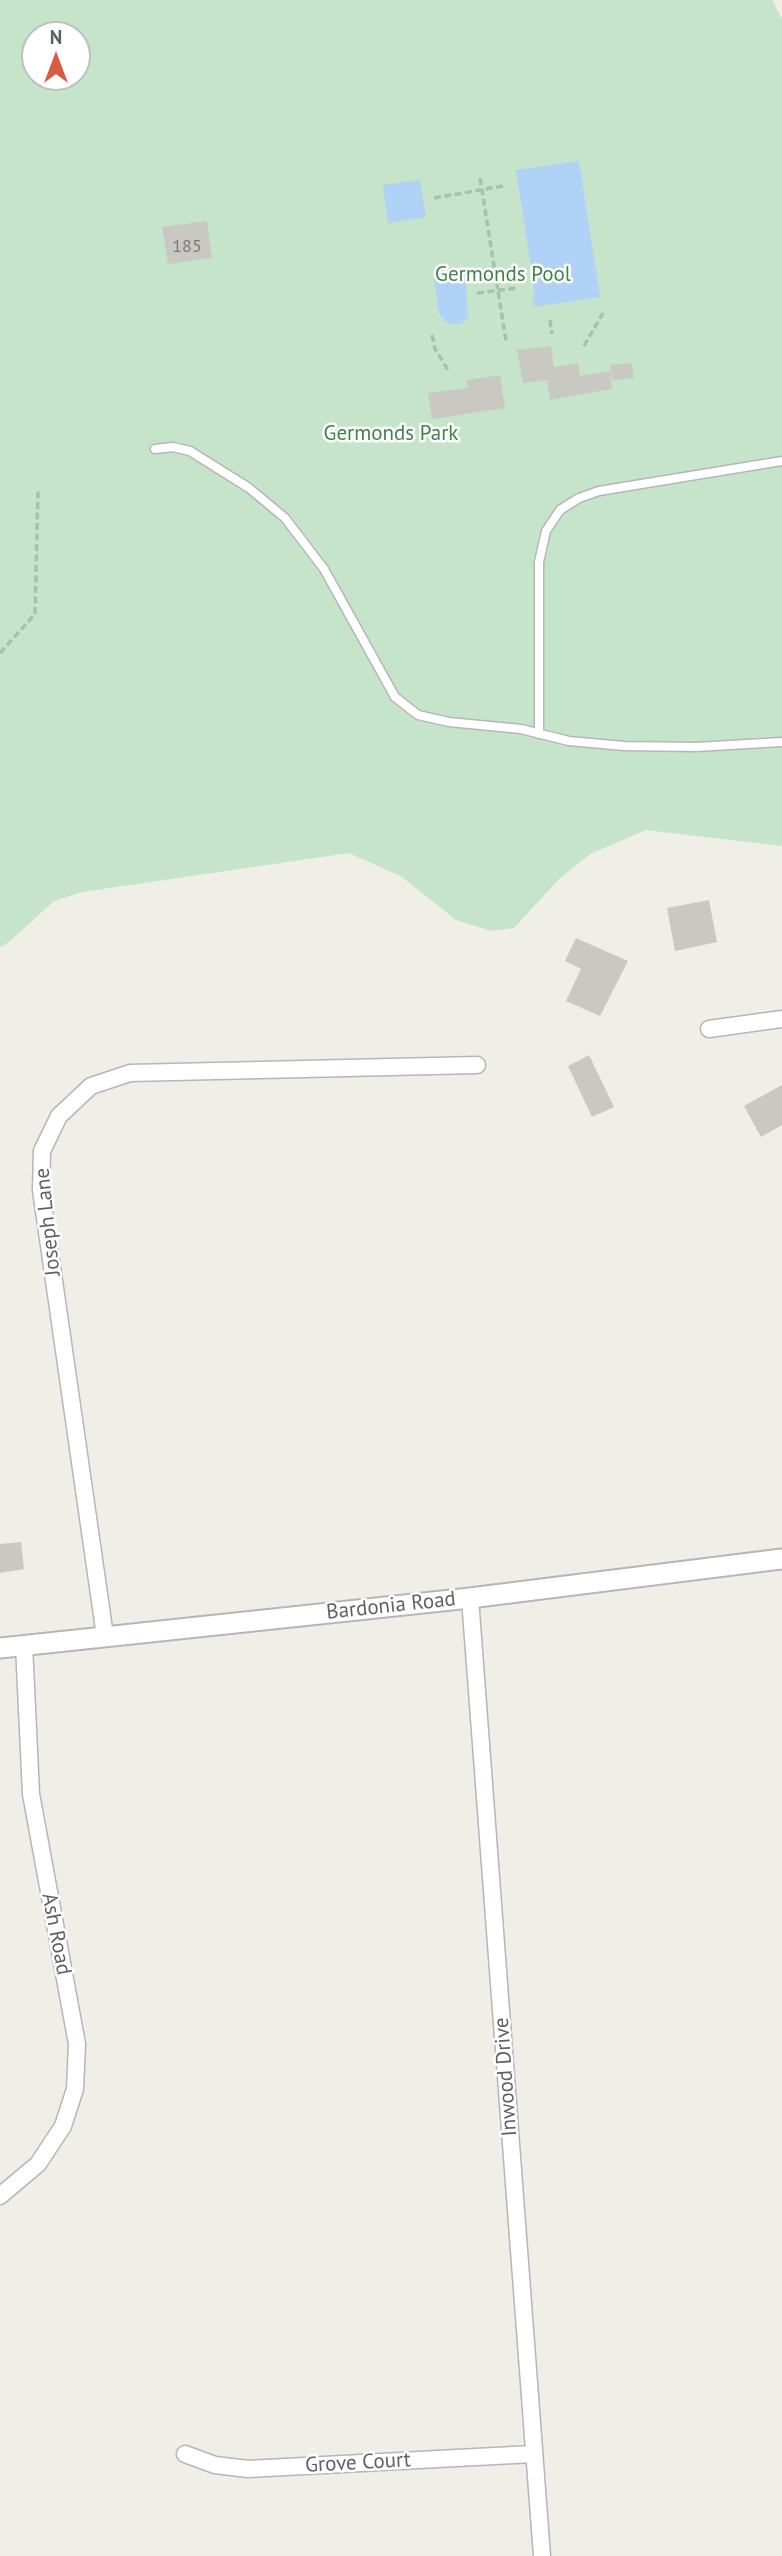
<!DOCTYPE html>
<html>
<head>
<meta charset="utf-8">
<style>
	body { margin:0 }
	#map { position:relative; width:782px; height:2556px; overflow:hidden; background:#efeee7; font-family:"PT Sans",sans-serif }
	canvas { display:block }
	.north { position:absolute; left:21px; top:21px; width:70px; height:70px; box-sizing:border-box; background:#fff; border:2px solid #bfc0c1; border-radius:50%; rotate:0deg; font-size:19px; font-weight:700; line-height:28px; text-align:center; color:#5e6165 }
	.north::after { content:''; display:block; margin:auto; width:24px; height:32px; background:#d85b44; clip-path:polygon(50% 0,100% 100%,50% 72%,0 100%) }
</style>
</head>
<body>
<div id="map">
<canvas width="782" height="2556"></canvas>
<div class="north">N</div>
</div>
<script>
const ctx = document.querySelector('canvas').getContext('2d');
ctx.lineJoin = 'round';
function fillPath(path, color) {
  ctx.fillStyle = color;
  ctx.fill(path, 'evenodd');
}
function shape(rows) {
  const path = new Path2D();
  for (const r of rows) {
    path.moveTo(r[0], r[1]);
    for (let i = 2; i < r.length; i += 2) path.lineTo(r[i], r[i + 1]);
  }
  return path;
}
function stroke(path, color, width, dash) {
  ctx.strokeStyle = color;
  ctx.lineWidth = width;
  ctx.lineCap = dash ? 'butt' : 'round';
  ctx.setLineDash(dash || []);
  ctx.stroke(path);
}
function label(font, color, halo, rows, align = 'center') {
  ctx.font = font + ' "PT Sans",sans-serif';
  ctx.lineWidth = 5;
  ctx.setLineDash([]);
  ctx.textBaseline = 'middle';
  ctx.strokeStyle = halo;
  ctx.fillStyle = color;
  for (const [text, x, y, turn = 0] of rows) {
    ctx.save();
    ctx.translate(x, y);
    ctx.rotate((+turn || 0) * Math.PI / 180);
    ctx.textAlign = isNaN(turn) ? turn : align;
    if (halo) ctx.strokeText(text, 0, 0);
    ctx.fillText(text, 0, 0);
    ctx.restore();
  }
}
fillPath(shape([
	[0,0,772,0,782,19,782,846,646,830,590,854,559,879,514,928,492,931,456,920,402,877,349,853,82,892,54,901,9,942,0,947],
	[35,35,77,35,77,77,35,77]
]), '#c6e4c9');
fillPath(shape([
	[579,161,600,297,534,307,532,295,535,294,516,170],
	[420,180,426,217,388,223,383,185],
	[465,274,468,317,460,324,449,324,439,314,434,279]
]), '#afd2f6');
fillPath(shape([
	[207,221,212,258,168,264,162,227],
	[551,346,554,367,578,363,580,376,610,371,612,389,550,400,547,380,523,383,517,350],
	[632,363,634,378,612,380,610,365],
	[500,375,505,408,432,419,428,393,468,388,466,380],
	[709,900,717,942,675,951,667,908],
	[576,938,628,961,600,1016,566,1001,581,969,565,961],
	[589,1055,614,1107,592,1117,568,1066],
	[782,1085,782,1125,761,1137,744,1106],
	[21,1542,24,1569,0,1573,0,1544]
]), '#cac8c3');
const service = shape([
	[155,449,173,447,190,451,249,488,285,518,324,569,395,697,418,715,449,722,521,729,569,741,624,746,696,747,782,742],
	[539,734,539,562,546,531,560,510,579,498,599,491,782,461]
]);
const minor = shape([
	[709,1029,782,1019],
	[470,1598,542,2556],
	[105,1636,41,1190,42,1151,59,1116,91,1086,130,1073,477,1065],
	[0,2196,38,2164,63,2126,75,2089,77,2044,31,1794,24,1645],
	[185,2454,215,2465,248,2469,533,2454]
]);
const tertiary = shape([
	[0,1648,470,1598,782,1559]
]);
stroke(service, '#b4b6ba', 11);
stroke(minor, '#b4b6ba', 19);
stroke(tertiary, '#b4b6ba', 23);
stroke(shape([
	[480,178,506,341],
	[434,198,503,186],
	[477,293,518,288],
	[550,320,552,334],
	[432,335,435,349,448,370],
	[584,346,603,313],
	[0,653,35,614,38,490]
]), '#a0c4ad', 3.5, [7, 3.5]);
stroke(service, '#fff', 8);
stroke(minor, '#fff', 16);
stroke(tertiary, '#fff', 19);
label('18px', '#797b7c', null, [
	["185",187,247]
]);
label('21px', '#3f8348', '#fff', [
	["Germonds Pool",503,275],
	["Germonds Park",391,434]
]);
label('21px', '#5e6165', '#fff', [
	["Joseph Lane",48,1222,-96],
	["Bardonia Road",391,1606,-6],
	["Ash Road",56,1934,79],
	["Inwood Drive",506,2077,-94],
	["Grove Court",358,2463,-3]
]);
</script>
</body>
</html>
